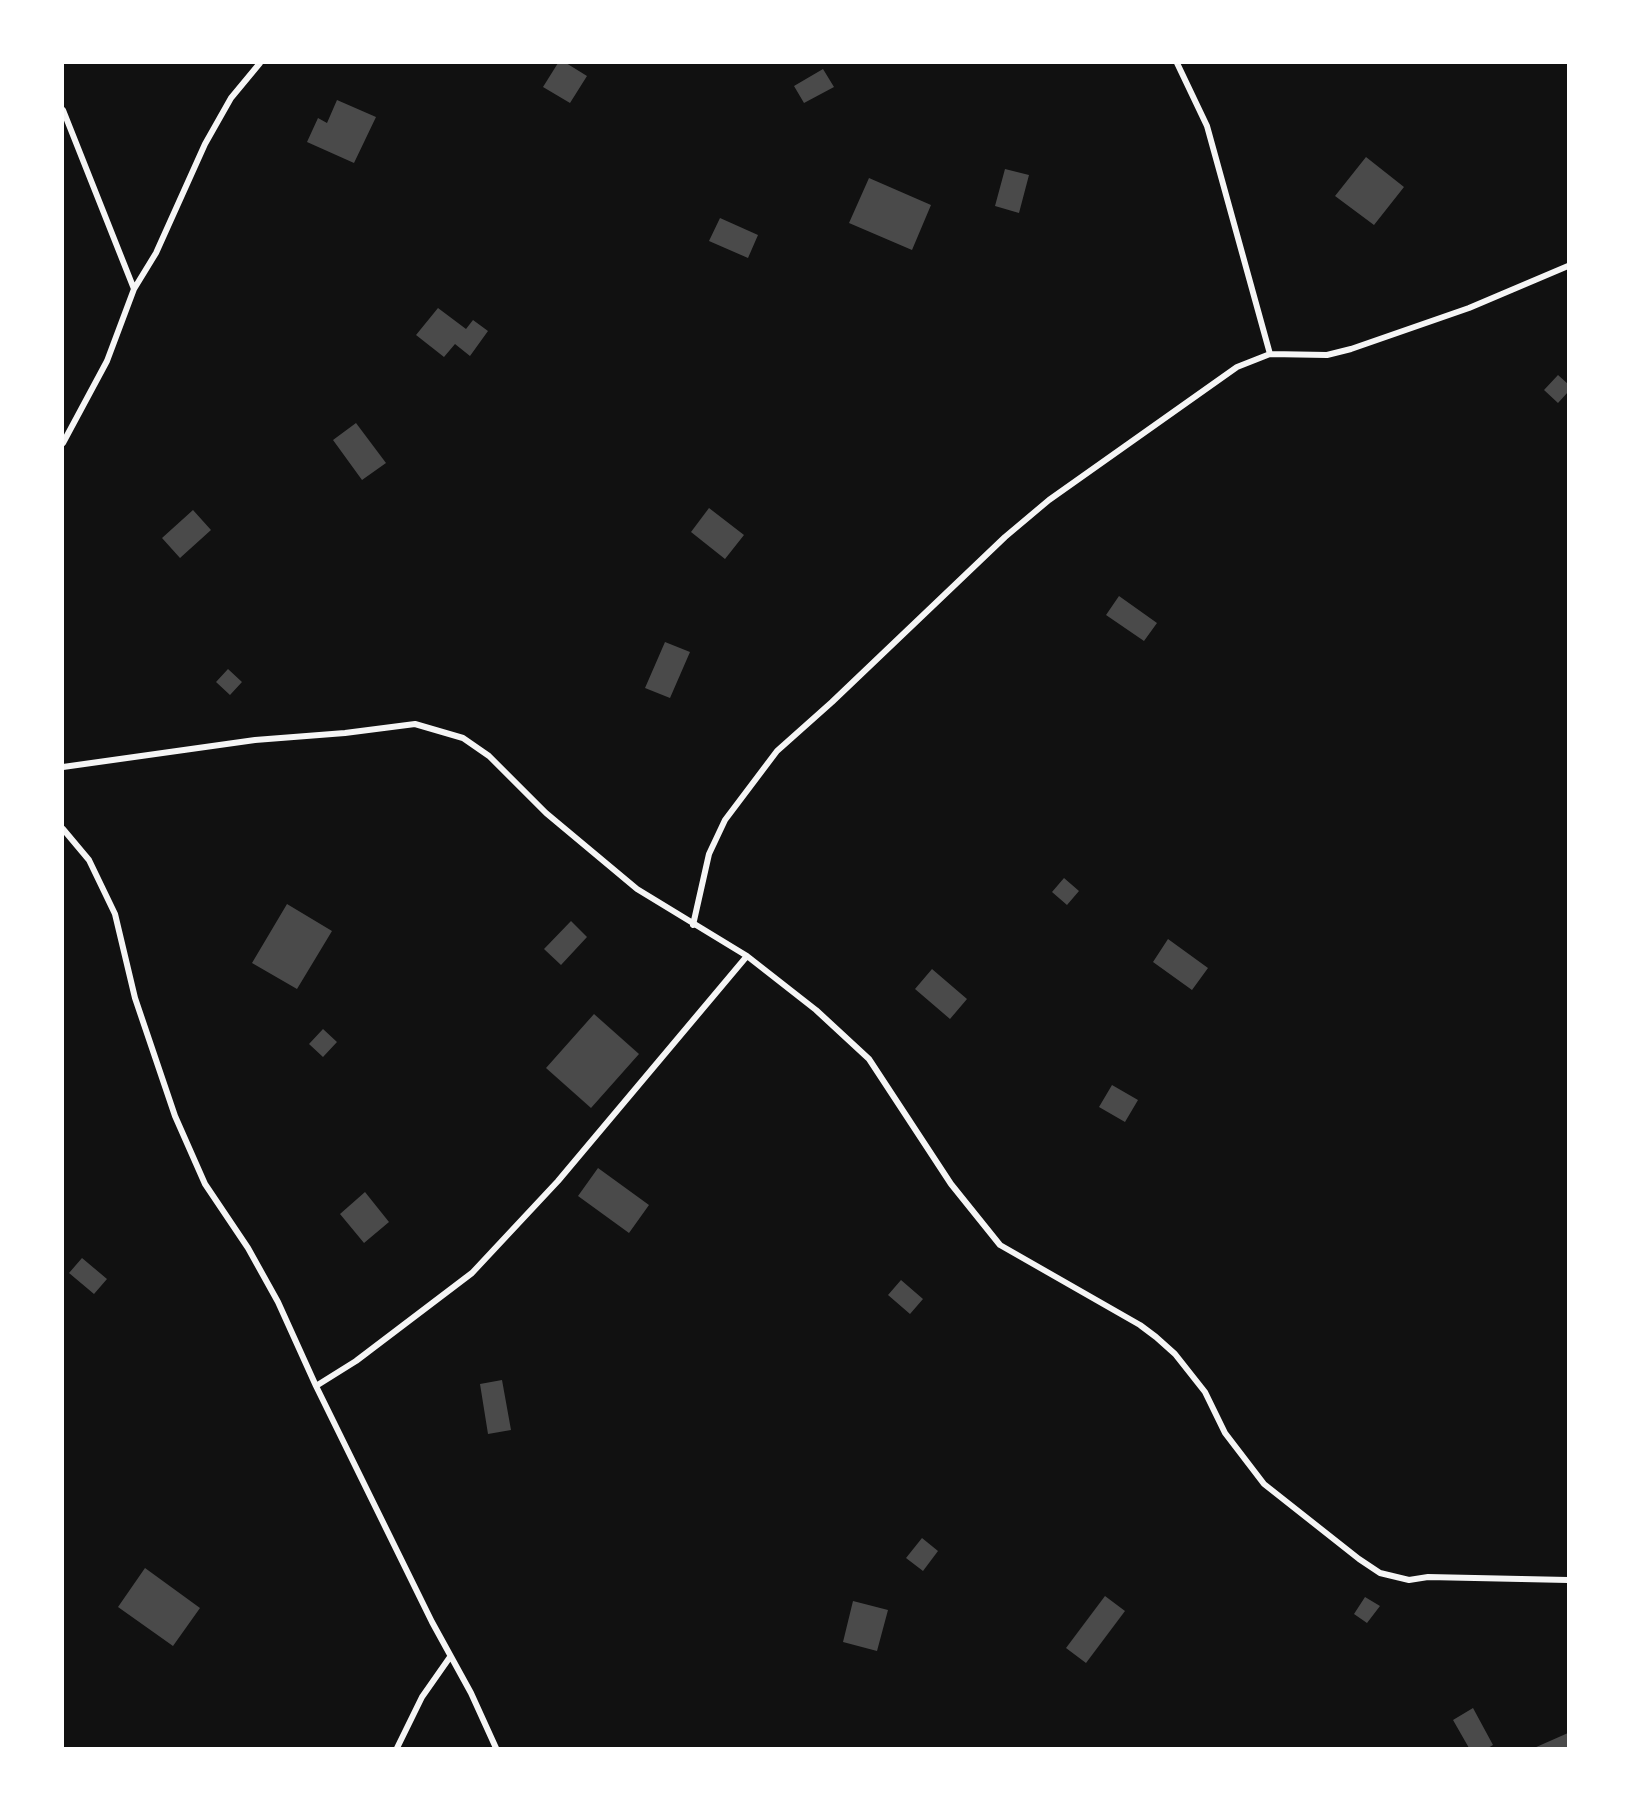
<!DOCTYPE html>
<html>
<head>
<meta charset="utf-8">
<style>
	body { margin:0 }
	#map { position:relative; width:1631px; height:1811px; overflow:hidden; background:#111; font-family:"Noto Sans",sans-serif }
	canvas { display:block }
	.frame { position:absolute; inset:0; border:64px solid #fff; pointer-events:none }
</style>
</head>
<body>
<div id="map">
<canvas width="1631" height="1811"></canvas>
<div class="frame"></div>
</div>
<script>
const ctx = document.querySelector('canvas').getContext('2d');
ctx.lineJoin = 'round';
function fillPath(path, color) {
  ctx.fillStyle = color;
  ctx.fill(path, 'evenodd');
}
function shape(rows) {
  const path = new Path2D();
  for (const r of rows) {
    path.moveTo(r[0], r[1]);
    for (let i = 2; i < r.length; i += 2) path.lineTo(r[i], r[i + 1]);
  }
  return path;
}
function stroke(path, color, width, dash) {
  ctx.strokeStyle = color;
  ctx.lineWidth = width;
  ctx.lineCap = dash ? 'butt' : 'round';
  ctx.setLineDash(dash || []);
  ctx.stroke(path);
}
fillPath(shape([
	[558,63,566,63,587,76,570,103,543,87],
	[823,69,834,87,804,103,794,86],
	[337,100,376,117,354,163,307,142,318,118,327,123],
	[1366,157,1404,187,1374,225,1335,196],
	[1005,169,1029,175,1019,213,995,206],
	[869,178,931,205,912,250,849,223],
	[720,218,758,235,748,258,709,241],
	[438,308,466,329,473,320,488,331,470,356,455,344,444,357,416,335],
	[1558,375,1568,384,1568,392,1558,403,1544,390],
	[356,423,386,463,362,480,333,440],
	[709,508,744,535,725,559,691,532],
	[193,510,211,530,180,558,162,538],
	[1119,596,1157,623,1144,641,1106,615],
	[665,642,690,652,670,698,645,688],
	[228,669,242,682,230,695,216,682],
	[1064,878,1079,891,1067,905,1052,892],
	[287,904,332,931,297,989,252,963],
	[571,921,587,937,561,965,544,949],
	[1168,939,1208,968,1192,990,1153,962],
	[932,969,967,999,950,1019,915,989],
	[594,1014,639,1054,591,1108,546,1068],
	[323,1029,337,1042,323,1057,309,1044],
	[1112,1085,1138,1100,1125,1122,1099,1107],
	[598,1168,649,1205,629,1233,578,1196],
	[365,1192,389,1222,364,1243,340,1214],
	[82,1258,107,1279,94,1294,69,1273],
	[901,1280,923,1299,910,1314,888,1295],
	[502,1380,511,1430,488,1434,480,1384],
	[922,1538,938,1551,923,1571,906,1558],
	[145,1568,200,1608,173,1646,118,1607],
	[1105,1596,1125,1611,1086,1663,1066,1648],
	[1365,1597,1380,1606,1367,1623,1354,1614],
	[853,1601,888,1610,877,1651,843,1642],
	[1473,1708,1493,1745,1488,1748,1469,1748,1453,1720],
	[1568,1733,1568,1748,1534,1748]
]), '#4a4a4a');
stroke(shape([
	[1177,63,1207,126,1270,354],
	[63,110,134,289,107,361,63,443],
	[134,289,156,253,205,144,231,98,260,63],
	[63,767,255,740,345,733,415,724,463,738,489,756,546,813,637,889,747,956,816,1010,869,1059,951,1184,1000,1245,1140,1325,1156,1337,1175,1354,1205,1392,1225,1433,1264,1484,1359,1559,1380,1573,1409,1580,1428,1577,1568,1580],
	[63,829,89,860,115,914,135,998,175,1116,205,1184,248,1248,278,1302,316,1386,432,1622,471,1693,496,1748],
	[693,925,709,854,725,820,777,751,832,702,1005,537,1049,500,1237,367,1270,354,1327,355,1351,349,1469,308,1568,266],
	[316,1386,356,1361,472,1273,558,1181,747,956],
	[397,1748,422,1697,450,1657]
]), '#f5f5f5', 6);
</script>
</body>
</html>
